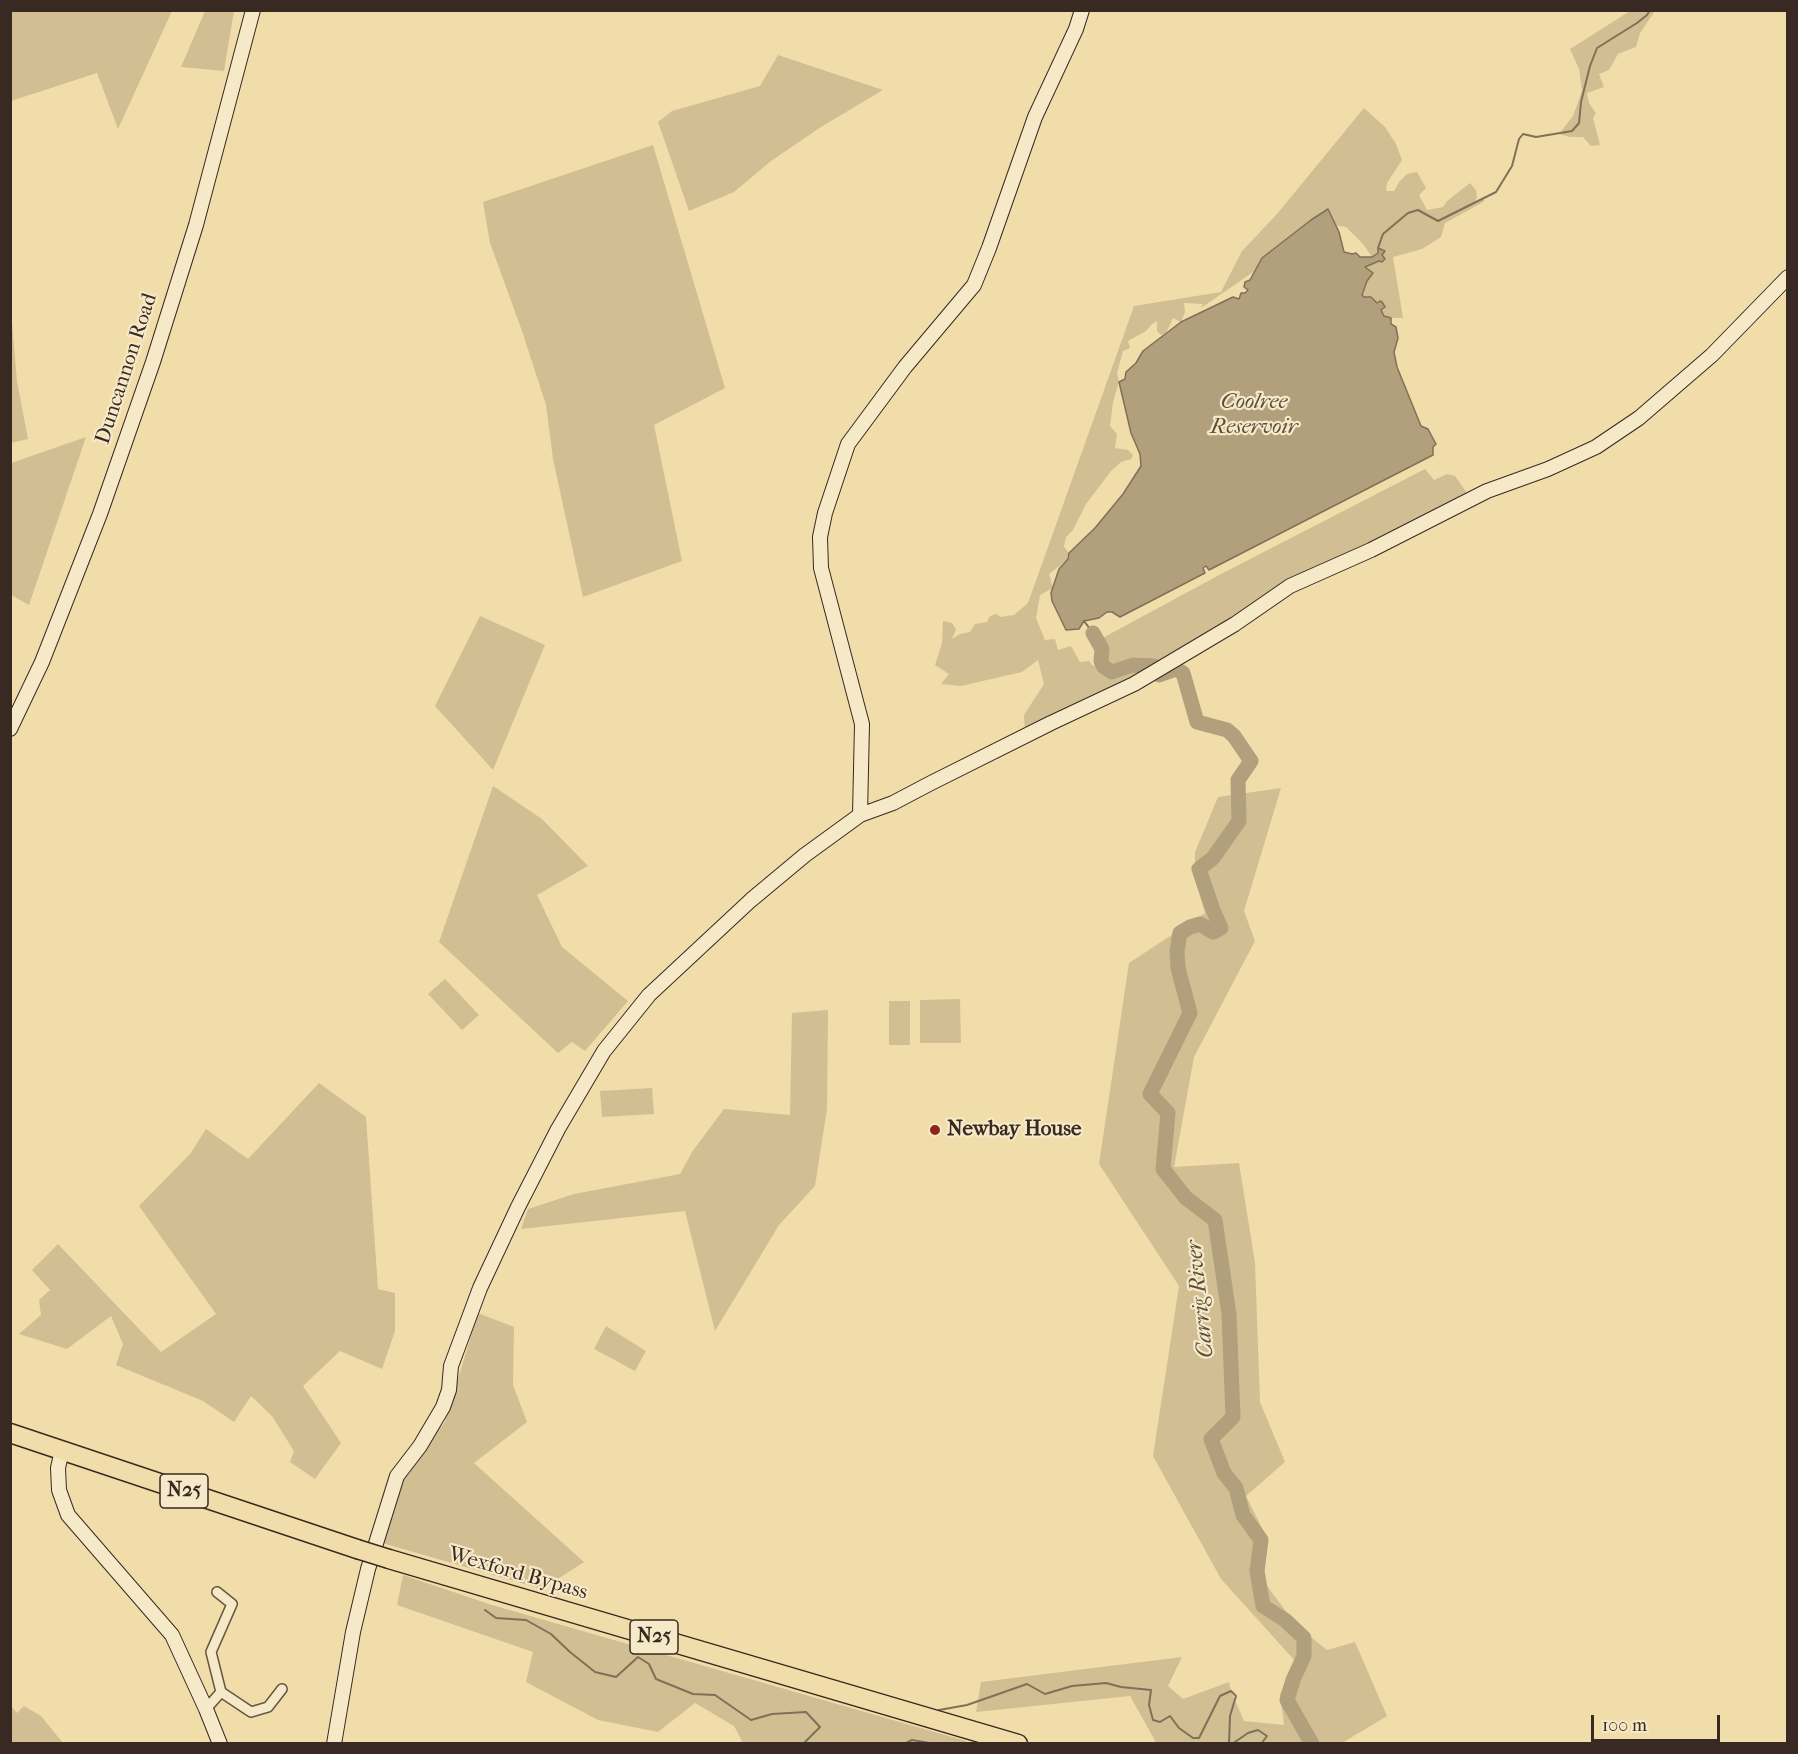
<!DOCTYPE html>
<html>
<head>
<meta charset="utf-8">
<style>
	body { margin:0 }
	#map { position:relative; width:1798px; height:1754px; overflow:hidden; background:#f1ddaa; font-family:"IM FELL French Canon",serif }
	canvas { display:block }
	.frame { position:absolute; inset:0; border:12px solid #382922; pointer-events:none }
	.scale { position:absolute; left:1591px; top:1715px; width:129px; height:27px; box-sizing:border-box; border:3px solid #382922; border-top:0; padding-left:8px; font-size:18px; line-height:21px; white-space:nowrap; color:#382922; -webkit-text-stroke:4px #f6e9c8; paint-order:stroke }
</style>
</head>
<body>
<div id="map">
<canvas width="1798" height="1754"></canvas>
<div class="frame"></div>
<div class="scale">100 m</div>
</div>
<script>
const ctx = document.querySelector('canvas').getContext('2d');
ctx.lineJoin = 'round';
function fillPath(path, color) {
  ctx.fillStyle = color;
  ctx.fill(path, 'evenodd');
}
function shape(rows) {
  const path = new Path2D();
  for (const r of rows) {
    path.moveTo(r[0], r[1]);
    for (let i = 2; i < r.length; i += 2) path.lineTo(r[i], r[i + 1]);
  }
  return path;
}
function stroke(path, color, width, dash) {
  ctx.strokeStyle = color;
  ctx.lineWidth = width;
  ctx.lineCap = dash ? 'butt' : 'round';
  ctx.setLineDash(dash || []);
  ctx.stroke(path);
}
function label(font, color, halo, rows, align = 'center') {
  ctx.font = font + ' "IM FELL French Canon",serif';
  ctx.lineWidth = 4.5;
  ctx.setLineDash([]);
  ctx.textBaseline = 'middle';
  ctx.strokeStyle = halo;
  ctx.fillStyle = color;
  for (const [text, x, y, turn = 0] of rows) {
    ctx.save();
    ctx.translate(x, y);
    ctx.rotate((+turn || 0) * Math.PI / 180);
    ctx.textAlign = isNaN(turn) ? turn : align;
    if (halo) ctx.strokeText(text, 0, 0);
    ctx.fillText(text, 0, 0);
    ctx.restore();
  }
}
fillPath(shape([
	[10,11,11,10,172,11,118,129,97,73,11,101],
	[205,11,234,11,224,71,181,67],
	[1630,11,1655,11,1640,33,1636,47,1618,54,1609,70,1599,74,1604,87,1587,93,1589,103,1596,113,1593,118,1600,145,1591,146,1583,137,1570,137,1559,134,1573,116,1582,91,1579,69,1570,49],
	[778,55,883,90,821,127,771,161,734,192,689,211,658,122,672,111,760,86],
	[1364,108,1385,127,1396,144,1402,160,1387,183,1386,191,1394,191,1399,182,1407,174,1417,172,1426,188,1419,195,1427,210,1443,207,1447,201,1470,183,1476,190,1477,197,1475,202,1482,199,1485,201,1445,223,1441,237,1422,249,1393,257,1403,318,1385,318,1381,310,1385,307,1382,302,1377,304,1372,297,1364,297,1362,295,1367,281,1373,274,1365,267,1376,261,1382,262,1385,259,1382,255,1385,251,1382,249,1372,257,1363,244,1346,227,1334,225,1328,209,1311,220,1262,258,1256,270,1201,308,1203,304,1184,303,1185,312,1181,322,1173,318,1166,333,1161,335,1157,331,1157,321,1152,324,1146,331,1128,341,1130,348,1123,351,1117,373,1119,382,1113,402,1110,426,1117,434,1115,448,1128,450,1133,455,1131,459,1121,462,1111,471,1086,504,1073,530,1066,537,1064,547,1069,553,1068,559,1049,574,1053,588,1040,595,1036,618,1045,640,1055,639,1058,650,1071,646,1080,662,1089,661,1093,666,1101,661,1102,649,1097,641,1223,573,1425,469,1434,480,1447,474,1455,476,1469,496,1231,619,1131,679,1025,731,1024,715,1044,684,1038,660,1022,672,961,686,941,684,949,674,935,665,942,643,943,621,952,623,956,629,952,639,960,634,970,632,975,624,987,622,990,616,997,614,1000,617,1014,615,1028,603,1134,306,1221,292,1242,251,1277,214],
	[653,145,725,388,654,425,682,561,583,597,553,459,546,405,522,331,490,243,483,202],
	[11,311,17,381,28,439,11,443],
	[86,437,29,605,11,595,11,463],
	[480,616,545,645,493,770,435,706],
	[493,786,542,819,588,866,537,895,562,947,628,1001,585,1051,572,1042,558,1053,439,942],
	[1281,788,1244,911,1255,941,1194,1057,1174,1167,1239,1163,1255,1263,1260,1402,1285,1462,1246,1496,1267,1538,1262,1579,1296,1625,1327,1650,1355,1642,1387,1716,1342,1743,1157,1744,1130,1696,976,1712,981,1682,1182,1657,1168,1686,1183,1699,1229,1682,1231,1691,1244,1721,1284,1725,1280,1694,1296,1662,1221,1579,1153,1456,1179,1286,1099,1164,1129,963,1205,913,1195,880,1195,852,1218,797],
	[445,979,479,1015,462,1030,428,994],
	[960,999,961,1043,920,1043,920,1000],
	[889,1001,910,1001,910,1045,889,1045],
	[828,1010,827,1109,815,1186,779,1225,715,1331,685,1211,521,1229,528,1209,574,1194,680,1174,692,1152,724,1109,790,1115,792,1013],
	[319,1083,366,1117,378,1289,395,1293,395,1331,382,1369,340,1351,303,1386,341,1443,315,1479,290,1462,294,1451,272,1416,251,1396,234,1422,203,1401,116,1365,123,1344,111,1316,67,1349,19,1334,41,1315,39,1300,50,1290,32,1270,58,1244,161,1352,216,1314,139,1206,190,1154,206,1129,248,1159],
	[652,1088,654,1114,602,1117,600,1091],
	[478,1313,514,1327,513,1385,527,1422,474,1463,584,1562,542,1589,382,1543,405,1473,445,1422],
	[606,1326,646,1351,635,1371,594,1349],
	[403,1575,492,1605,966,1741,965,1744,740,1743,742,1741,734,1726,695,1703,658,1732,598,1720,526,1682,533,1652,397,1605],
	[10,1705,17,1713,24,1706,41,1716,63,1743,11,1743]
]), '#d2be93');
const water = shape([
	[1328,209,1339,232,1344,252,1352,254,1356,253,1360,257,1372,257,1378,253,1378,248,1385,251,1382,255,1385,259,1382,262,1379,261,1365,267,1373,273,1367,281,1362,295,1364,297,1371,297,1377,303,1380,301,1382,302,1385,307,1381,310,1384,316,1391,318,1391,324,1396,327,1398,338,1394,352,1397,367,1421,426,1428,429,1436,444,1433,447,1433,455,1209,570,1206,566,1203,568,1205,573,1120,617,1112,612,1107,612,1099,618,1084,621,1079,629,1066,630,1052,601,1051,593,1059,569,1068,559,1069,553,1095,528,1123,494,1141,466,1140,454,1131,433,1119,382,1125,379,1126,372,1136,363,1143,351,1181,322,1233,297,1239,299,1241,293,1245,293,1248,290,1244,287,1245,282,1250,280,1262,258,1311,220,1328,209]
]);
fillPath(water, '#b2a07c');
stroke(water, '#817058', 1.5);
stroke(shape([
	[1378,248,1383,234,1408,213,1418,210,1438,221,1496,192,1512,166,1519,139,1523,134,1536,137,1572,131,1579,123,1581,102,1590,66,1597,48,1637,23,1647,15,1650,10],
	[1084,621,1093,633],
	[485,1610,496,1618,526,1620,551,1634,570,1652,595,1672,616,1677,638,1657,649,1664,656,1679,693,1694,715,1695,751,1720,772,1714,806,1712,820,1727,803,1744],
	[939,1710,967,1705,1027,1684,1045,1694,1072,1686,1106,1683,1121,1687,1151,1690,1149,1705,1153,1720,1160,1722,1170,1716,1179,1728,1193,1738,1199,1738,1220,1696,1231,1691,1236,1696,1230,1716,1229,1744],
	[904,1744,912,1740,935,1744],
	[1232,1744,1248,1733,1258,1730,1267,1736,1261,1744]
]), '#817058', 2);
stroke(shape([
	[1093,633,1102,649,1101,661,1104,667,1112,672,1133,665,1154,666],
	[1159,675,1176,669,1183,673,1197,722,1227,730,1234,736,1251,761,1238,780,1239,821,1213,858,1199,869,1213,910,1221,928,1213,932,1200,924,1190,927,1180,933,1177,951,1178,968,1190,1013,1150,1094,1168,1113,1163,1169,1186,1198,1215,1220,1229,1314,1233,1417,1211,1439,1224,1473,1236,1488,1243,1515,1261,1540,1257,1571,1263,1606,1285,1620,1304,1638,1304,1656,1293,1680,1287,1700,1312,1744]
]), '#b2a07c', 15);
const street = shape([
	[221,1692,251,1712,268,1707,282,1689],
	[206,1709,221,1692,211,1652,232,1604,217,1592]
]);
const secondary = shape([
	[10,729,42,662,100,514,153,362,196,225,253,10],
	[860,815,862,724,821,568,820,537,825,513,848,444,905,367,974,285,989,248,1035,117,1076,29,1082,10],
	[62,1450,58,1468,59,1490,68,1515,172,1635,206,1709,220,1744],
	[334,1744,353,1632,368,1569,397,1476,420,1446,443,1407,449,1390,451,1366,480,1288,518,1207,558,1129,604,1051,649,995,751,900,805,855,860,815,893,803,931,783,1051,723,1134,684,1235,624,1290,586,1371,550,1487,491,1548,469,1596,447,1639,418,1712,355,1788,277]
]);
const highway = shape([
	[10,1433,357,1549],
	[389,1559,1018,1744]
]);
stroke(street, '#665644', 12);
stroke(secondary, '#382922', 16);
stroke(highway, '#382922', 21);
stroke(street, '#f6e9c8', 9);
stroke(secondary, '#f6e9c8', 14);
stroke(highway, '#f1ddaa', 18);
const highwayBridge = shape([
	[357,1549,389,1559]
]);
stroke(highwayBridge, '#382922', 21, []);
stroke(highwayBridge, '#f1ddaa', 18);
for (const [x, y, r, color] of [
	[935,1130,6,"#8f2418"]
]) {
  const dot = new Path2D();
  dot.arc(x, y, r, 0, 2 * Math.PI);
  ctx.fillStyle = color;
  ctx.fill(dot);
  stroke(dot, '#f6e9c8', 2);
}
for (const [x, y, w] of [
	[184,1491,48],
	[654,1637,48]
]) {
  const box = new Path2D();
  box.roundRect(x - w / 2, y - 17, w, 34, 4.5);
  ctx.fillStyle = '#f6e9c8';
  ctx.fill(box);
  stroke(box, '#382922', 1.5);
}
label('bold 20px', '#382922', null, [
	["N25",184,1491],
	["N25",654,1637]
]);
label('21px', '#382922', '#f6e9c8', [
	["Duncannon Road",127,369,-72],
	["Wexford Bypass",518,1574,16]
]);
label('bold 21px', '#382922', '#f6e9c8', [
	["Newbay House",947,1130]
], 'left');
label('italic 22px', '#5d4d3d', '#f6e9c8', [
	["Coolree",1254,403],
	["Reservoir",1254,428],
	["Carrig River",1201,1299,-96]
]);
</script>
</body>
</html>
